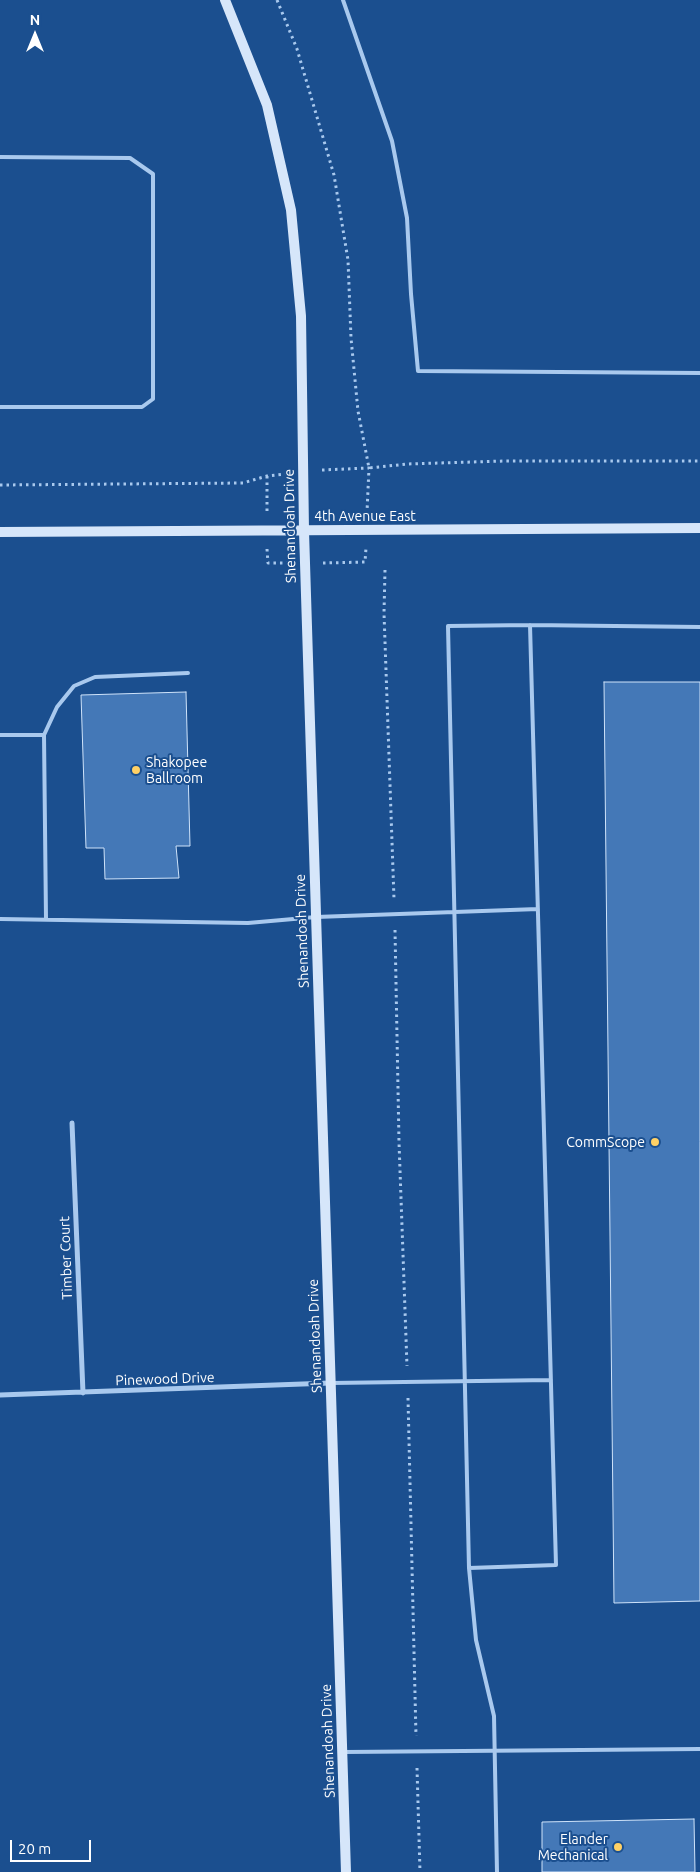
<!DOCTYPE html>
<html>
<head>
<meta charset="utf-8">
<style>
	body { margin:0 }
	#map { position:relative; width:700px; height:1872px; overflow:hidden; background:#1b4f8f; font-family:Ubuntu,sans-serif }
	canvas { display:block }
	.north { position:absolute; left:10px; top:10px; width:50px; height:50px; -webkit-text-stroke:4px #1b4f8f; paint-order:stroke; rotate:0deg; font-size:14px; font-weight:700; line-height:20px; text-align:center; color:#fff }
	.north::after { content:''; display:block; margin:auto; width:18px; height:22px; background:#fff; clip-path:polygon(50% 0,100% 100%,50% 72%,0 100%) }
	.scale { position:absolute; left:10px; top:1840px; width:81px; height:22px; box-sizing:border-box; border:2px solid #fff; border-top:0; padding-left:6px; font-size:15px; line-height:18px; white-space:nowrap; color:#fff; -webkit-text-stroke:4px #1b4f8f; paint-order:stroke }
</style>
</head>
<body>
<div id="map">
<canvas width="700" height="1872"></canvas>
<div class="north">N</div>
<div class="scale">20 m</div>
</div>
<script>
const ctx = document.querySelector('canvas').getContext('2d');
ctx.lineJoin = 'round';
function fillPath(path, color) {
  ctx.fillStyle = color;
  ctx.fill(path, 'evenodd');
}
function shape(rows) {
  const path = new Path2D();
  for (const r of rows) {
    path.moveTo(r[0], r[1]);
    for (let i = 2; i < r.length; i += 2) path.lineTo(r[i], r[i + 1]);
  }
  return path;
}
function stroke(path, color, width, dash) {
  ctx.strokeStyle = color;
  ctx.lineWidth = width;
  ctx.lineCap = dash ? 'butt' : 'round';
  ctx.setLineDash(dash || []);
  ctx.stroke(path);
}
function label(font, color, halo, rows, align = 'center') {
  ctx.font = font + ' Ubuntu,sans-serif';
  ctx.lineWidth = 4;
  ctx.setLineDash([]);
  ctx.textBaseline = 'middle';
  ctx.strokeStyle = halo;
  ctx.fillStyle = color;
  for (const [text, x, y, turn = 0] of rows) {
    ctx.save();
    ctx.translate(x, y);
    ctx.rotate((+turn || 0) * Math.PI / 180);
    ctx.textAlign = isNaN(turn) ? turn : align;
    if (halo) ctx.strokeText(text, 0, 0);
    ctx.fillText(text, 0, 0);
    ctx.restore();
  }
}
const building = shape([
	[604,682,700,682,700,1601,614,1603,604,682],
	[186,692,190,846,176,846,179,878,105,879,104,848,86,848,81,695,186,692],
	[694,1819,695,1872,542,1872,542,1822,694,1819]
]);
fillPath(building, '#4478b7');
stroke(building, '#cfe3fa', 1);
stroke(shape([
	[277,0,297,49,334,175,348,260,351,338,358,411,369,468,407,464,504,461,700,461],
	[322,470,369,468,367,512],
	[267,476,267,513],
	[0,485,243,483,267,476,286,474],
	[267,549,268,563,287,563],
	[323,563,365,562,366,548],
	[385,570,384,613,394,899],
	[395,930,399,1142,407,1366],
	[408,1398,416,1736],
	[417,1768,420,1872]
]), '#a9c9ee', 3, [2.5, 4]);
stroke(shape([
	[343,0,392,141,407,218,411,294,418,371,700,373],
	[0,157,130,158,153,174,153,399,142,407,0,407],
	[530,625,556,1565,469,1568,448,626,530,625],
	[530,625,700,627],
	[0,735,44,735,57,707,74,686,95,677,188,673],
	[44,735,46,919],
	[0,919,248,923,316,917,538,909],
	[331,1383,551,1380],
	[469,1568,476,1640,494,1716,497,1872],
	[344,1752,700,1749]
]), '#a9c9ee', 4);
stroke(shape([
	[72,1123,83,1393],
	[0,1395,330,1383]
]), '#a9c9ee', 5);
stroke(shape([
	[225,0,267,105,291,210,301,316,304,531,346,1872],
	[0,532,700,528]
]), '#d6e6fa', 10);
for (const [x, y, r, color] of [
	[136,770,5,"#ffd166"],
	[655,1142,5,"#ffd166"],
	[618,1847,5,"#ffd166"]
]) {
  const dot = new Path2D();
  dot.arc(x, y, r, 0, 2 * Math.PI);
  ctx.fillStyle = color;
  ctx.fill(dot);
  stroke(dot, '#1b4f8f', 2);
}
label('14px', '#fff', '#1b4f8f', [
	["4th Avenue East",365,516],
	["Shenandoah Drive",290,526,-91],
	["Shenandoah Drive",302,931,-92],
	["Timber Court",66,1258,-92],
	["Shenandoah Drive",315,1336,-92],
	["Pinewood Drive",165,1379,-2],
	["Shenandoah Drive",328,1741,-92]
]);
label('14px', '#fff', '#1b4f8f', [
	["Shakopee",146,762,"left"],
	["Ballroom",146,778,"left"],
	["CommScope",645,1142],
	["Elander",608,1839],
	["Mechanical",608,1855]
], 'right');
</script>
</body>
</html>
